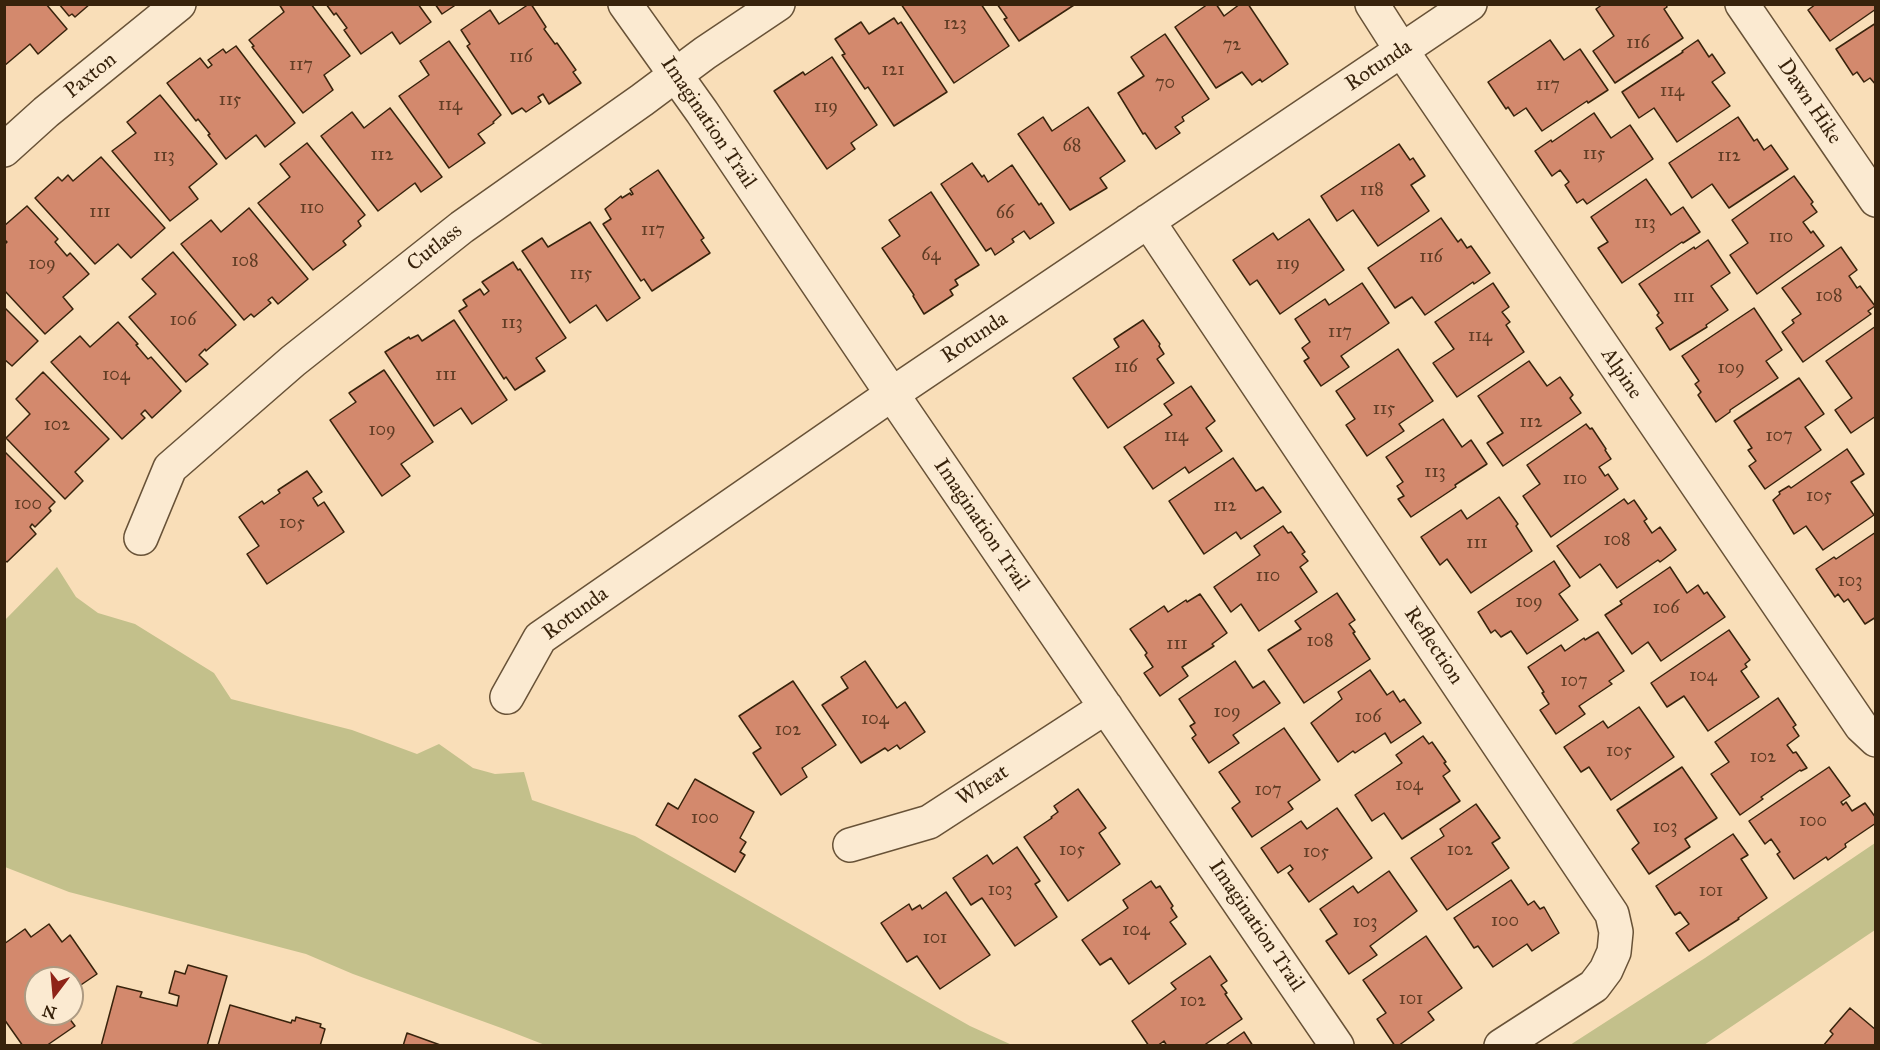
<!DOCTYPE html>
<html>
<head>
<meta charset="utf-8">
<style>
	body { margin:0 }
	#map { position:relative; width:1880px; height:1050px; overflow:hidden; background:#f9deb8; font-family:"IM FELL Great Primer",serif }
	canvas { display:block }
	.frame { position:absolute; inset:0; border:6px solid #38230c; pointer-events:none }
	.north { position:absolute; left:24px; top:966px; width:60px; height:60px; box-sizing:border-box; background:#fbead1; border:2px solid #ad9a82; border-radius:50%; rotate:196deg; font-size:16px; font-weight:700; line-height:24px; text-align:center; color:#38230c }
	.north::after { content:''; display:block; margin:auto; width:21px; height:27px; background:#8f2418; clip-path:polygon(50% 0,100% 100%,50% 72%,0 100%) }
</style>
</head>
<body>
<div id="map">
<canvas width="1880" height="1050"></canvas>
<div class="frame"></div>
<div class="north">N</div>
</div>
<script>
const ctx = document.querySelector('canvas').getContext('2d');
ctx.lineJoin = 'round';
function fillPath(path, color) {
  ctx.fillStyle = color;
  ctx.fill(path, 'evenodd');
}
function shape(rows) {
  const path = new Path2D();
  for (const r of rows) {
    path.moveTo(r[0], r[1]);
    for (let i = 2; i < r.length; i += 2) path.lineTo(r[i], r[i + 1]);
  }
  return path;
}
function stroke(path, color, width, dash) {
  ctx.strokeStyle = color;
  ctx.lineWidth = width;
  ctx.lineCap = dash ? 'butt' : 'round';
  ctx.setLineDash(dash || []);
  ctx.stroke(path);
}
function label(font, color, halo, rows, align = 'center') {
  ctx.font = font + ' "IM FELL Great Primer",serif';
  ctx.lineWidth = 4.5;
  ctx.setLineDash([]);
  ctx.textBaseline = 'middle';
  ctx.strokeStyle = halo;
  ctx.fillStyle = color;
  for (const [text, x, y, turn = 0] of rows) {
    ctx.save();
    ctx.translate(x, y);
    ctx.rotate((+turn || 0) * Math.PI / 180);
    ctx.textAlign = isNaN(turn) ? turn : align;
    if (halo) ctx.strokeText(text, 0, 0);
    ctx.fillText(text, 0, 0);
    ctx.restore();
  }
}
fillPath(shape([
	[57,567,76,597,98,613,135,624,214,673,231,699,352,730,417,754,439,744,473,768,495,774,524,772,532,800,635,836,970,1026,1012,1045,545,1045,504,1029,353,974,306,954,69,892,5,867,5,620],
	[1875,843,1875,930,1704,1045,1570,1045,1705,958]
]), '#c3c08b');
const building = shape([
	[4,4,46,4,67,29,38,54,30,44,4,66,4,4],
	[59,4,90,4,75,17,72,14,69,16,59,4],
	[279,4,311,4,350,56,324,75,333,90,303,113,252,47,254,46,249,40,284,12,279,4],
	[326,4,418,4,431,22,400,44,392,32,361,54,344,30,347,28,336,13,334,15,326,4],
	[435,4,457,4,442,14,435,4],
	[529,4,531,4,546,27,544,29,555,44,557,43,576,70,573,72,581,83,549,104,543,94,538,97,541,102,526,112,522,108,512,114,467,46,470,44,461,30,490,10,499,24,529,4],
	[901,4,981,4,1009,46,954,83,901,4],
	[997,4,1074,4,1074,5,1019,41,1004,19,1007,18,997,4],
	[1208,4,1216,4,1224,16,1240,4,1248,4,1288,64,1262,82,1260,79,1252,85,1242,72,1216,88,1175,27,1208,4],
	[1603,4,1666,4,1667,7,1664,9,1683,38,1615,83,1593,51,1614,36,1596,9,1603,4],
	[1816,4,1876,4,1876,9,1830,41,1808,10,1816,4],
	[894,18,898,24,901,22,947,92,894,126,868,87,865,89,842,55,845,54,835,39,861,22,869,34,894,18],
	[1876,23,1876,85,1870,78,1864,82,1857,72,1853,75,1836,49,1876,23],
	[1165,34,1209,99,1182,117,1184,121,1175,127,1180,133,1156,149,1145,133,1143,134,1118,93,1144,76,1131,57,1165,34],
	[1550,40,1564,60,1580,49,1608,90,1588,103,1587,101,1542,131,1526,108,1514,116,1508,107,1506,109,1488,82,1550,40],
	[1698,40,1709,57,1712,54,1725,73,1712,82,1730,106,1677,142,1654,108,1639,118,1622,92,1683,52,1682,51,1698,40],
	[449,41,501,115,493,122,494,123,478,134,485,143,449,168,399,96,429,75,420,61,449,41],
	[236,46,295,123,265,147,256,135,226,159,208,135,210,134,198,119,196,121,167,83,200,58,208,68,212,65,208,60,223,49,226,53,236,46],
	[832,57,877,125,851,143,855,149,827,169,774,91,803,72,805,75,832,57],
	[160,95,217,164,189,187,198,199,170,221,112,151,136,133,127,122,160,95],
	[1088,107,1125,161,1100,178,1107,188,1070,210,1018,134,1043,117,1052,131,1088,107],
	[390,108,442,177,421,192,415,183,378,211,321,136,352,112,364,128,390,108],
	[1594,113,1611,138,1630,125,1653,159,1587,204,1583,199,1577,203,1565,185,1569,182,1560,170,1552,176,1535,151,1551,140,1552,142,1594,113],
	[1738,117,1754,141,1757,139,1764,150,1771,145,1788,169,1729,208,1712,184,1692,198,1669,163,1738,117],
	[307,143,365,215,358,221,361,226,343,241,346,245,313,270,258,203,290,177,280,164,307,143],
	[1399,144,1410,160,1413,158,1425,176,1411,185,1429,211,1378,246,1353,210,1337,221,1321,196,1399,144],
	[101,157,165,228,131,258,118,244,95,264,35,198,58,177,62,181,68,175,73,181,101,157],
	[972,163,982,177,984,175,988,182,1012,165,1039,205,1041,203,1054,223,1030,239,1024,231,1012,239,1014,242,995,255,991,248,986,251,941,184,972,163],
	[658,170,704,238,701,240,710,253,652,291,644,279,641,281,603,224,611,219,605,209,621,196,622,198,630,193,631,195,633,194,630,189,658,170],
	[1794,176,1813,202,1811,204,1817,212,1803,222,1811,233,1813,231,1824,246,1757,294,1730,255,1748,243,1732,220,1794,176],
	[1646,179,1671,215,1683,207,1700,232,1683,243,1682,242,1622,283,1598,248,1608,242,1591,217,1646,179],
	[931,192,979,265,955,280,958,285,950,290,953,295,924,314,913,296,914,295,882,248,900,236,889,220,931,192],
	[27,206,58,239,55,242,67,256,70,253,89,274,63,297,73,309,45,334,4,290,4,245,7,242,4,239,4,226,27,206],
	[249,208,308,279,278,304,272,297,268,300,271,303,254,317,251,314,244,320,181,244,211,220,221,232,249,208],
	[1441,218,1458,242,1461,239,1467,248,1471,246,1490,273,1474,284,1473,282,1425,315,1412,297,1395,308,1368,268,1441,218],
	[1309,219,1344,270,1280,314,1257,280,1250,285,1233,260,1273,233,1278,240,1309,219],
	[590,222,640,298,607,321,596,305,570,323,522,251,542,238,548,247,590,222],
	[1708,240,1730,273,1711,286,1728,310,1706,325,1707,327,1670,350,1656,328,1663,323,1657,315,1659,313,1639,284,1694,247,1695,249,1708,240],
	[1841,247,1857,270,1849,276,1857,288,1860,286,1875,306,1868,311,1871,314,1803,362,1782,332,1794,323,1792,320,1801,314,1782,288,1841,247],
	[173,252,236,325,206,351,205,349,199,355,208,364,186,382,129,317,156,294,142,279,173,252],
	[513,262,518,270,520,269,566,338,536,358,545,371,515,390,506,377,504,379,459,311,467,306,463,300,480,289,484,295,489,291,482,282,513,262],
	[1362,283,1389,323,1341,356,1349,367,1321,386,1304,361,1309,358,1302,348,1310,342,1295,319,1325,299,1329,305,1362,283],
	[1493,283,1509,307,1502,312,1510,322,1506,325,1524,352,1457,397,1433,363,1454,349,1435,322,1493,283],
	[4,307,38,341,12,366,4,359,4,307],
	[1754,308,1782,350,1766,361,1778,378,1730,410,1730,412,1716,422,1698,395,1701,392,1695,384,1699,381,1682,356,1754,308],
	[454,320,507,400,472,424,461,408,434,426,385,352,409,337,410,339,418,335,422,341,454,320],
	[1143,320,1160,344,1159,346,1164,354,1157,359,1174,383,1108,428,1073,378,1119,347,1114,339,1143,320],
	[118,322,138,344,136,345,148,359,151,357,181,391,152,418,145,410,141,414,145,418,122,439,51,362,80,336,90,347,118,322],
	[1876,326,1876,416,1851,433,1835,410,1852,398,1826,361,1876,326],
	[1398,349,1433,401,1399,424,1404,431,1367,456,1346,425,1355,419,1336,391,1398,349],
	[1529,361,1547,386,1560,377,1573,395,1570,398,1581,413,1503,466,1487,443,1503,433,1478,396,1529,361],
	[384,370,433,442,401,464,410,476,382,496,330,420,356,402,349,393,384,370],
	[43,372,109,439,75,472,83,481,65,499,6,438,30,414,16,399,43,372],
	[1799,378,1824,414,1805,427,1821,450,1765,489,1749,466,1756,461,1748,450,1752,448,1734,421,1799,378],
	[1191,386,1215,421,1206,428,1222,451,1189,473,1185,467,1153,489,1124,447,1172,415,1164,404,1191,386],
	[1443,419,1462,447,1471,440,1487,464,1455,485,1456,487,1411,517,1398,499,1404,496,1397,486,1403,482,1386,457,1443,419],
	[1586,424,1590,429,1592,428,1606,449,1605,450,1611,459,1599,467,1605,476,1608,474,1618,489,1551,537,1523,496,1540,484,1527,465,1586,424],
	[1847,449,1864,474,1851,482,1874,515,1823,550,1806,526,1794,534,1773,500,1780,494,1779,492,1789,486,1791,488,1847,449],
	[4,451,55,502,49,508,51,511,35,527,32,524,30,527,36,534,7,562,4,560,4,451],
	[1233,458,1256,491,1263,487,1281,512,1241,539,1236,532,1204,554,1169,501,1233,458],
	[307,471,322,492,313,498,318,506,324,502,344,532,267,584,247,554,259,546,239,517,262,501,264,504,280,493,278,490,307,471],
	[1499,497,1518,524,1516,526,1532,551,1471,593,1447,559,1440,565,1421,537,1461,510,1467,519,1499,497],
	[1624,499,1628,504,1634,500,1647,519,1644,521,1652,533,1660,527,1676,550,1660,562,1658,560,1617,588,1600,564,1580,578,1557,546,1624,499],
	[1283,526,1288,533,1291,532,1305,552,1302,554,1308,561,1300,567,1317,592,1259,631,1241,604,1231,612,1214,587,1260,555,1254,546,1283,526],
	[1876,532,1876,617,1865,624,1848,599,1844,602,1838,594,1835,597,1816,569,1834,557,1836,559,1876,532],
	[1554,561,1570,586,1559,594,1578,620,1527,654,1511,631,1501,637,1495,630,1491,633,1478,612,1554,561],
	[1670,567,1687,593,1698,585,1704,594,1707,592,1725,617,1661,661,1648,642,1632,654,1605,615,1622,604,1620,601,1670,567],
	[1337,593,1355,620,1349,624,1355,632,1353,633,1370,659,1304,703,1268,650,1301,629,1295,621,1337,593],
	[1200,594,1227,633,1212,644,1214,646,1182,667,1188,676,1160,696,1144,673,1153,667,1145,655,1147,653,1130,629,1164,606,1168,612,1186,600,1187,602,1200,594],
	[1729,630,1750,660,1745,664,1747,667,1741,671,1759,697,1708,731,1684,696,1667,707,1651,683,1729,630],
	[1598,632,1624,671,1609,681,1612,684,1579,706,1585,714,1556,734,1540,710,1549,704,1542,693,1544,692,1528,667,1561,645,1565,651,1584,638,1585,640,1598,632],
	[865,661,897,708,905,702,925,732,900,749,897,745,888,751,885,748,861,763,822,705,848,688,841,677,865,661],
	[1235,661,1253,688,1264,681,1280,703,1233,735,1239,743,1209,763,1192,738,1196,735,1190,726,1195,723,1179,699,1235,661],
	[1370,670,1387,695,1393,691,1400,702,1404,699,1421,723,1391,743,1385,733,1355,753,1353,751,1338,762,1311,723,1342,699,1338,692,1370,670],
	[793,681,836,745,802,768,807,777,781,795,753,753,761,748,739,716,793,681],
	[1778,698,1796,725,1793,727,1799,736,1787,745,1793,753,1796,752,1807,768,1801,771,1800,770,1761,797,1763,799,1740,815,1711,774,1729,762,1715,742,1778,698],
	[1639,707,1674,757,1611,800,1589,767,1581,772,1564,747,1603,721,1608,728,1639,707],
	[1284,728,1320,780,1288,802,1293,809,1252,837,1232,808,1240,802,1219,772,1284,728],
	[1423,736,1429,744,1432,742,1446,762,1444,763,1450,771,1443,776,1460,801,1402,839,1384,813,1372,821,1355,795,1402,763,1396,755,1423,736],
	[1682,767,1717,818,1685,839,1690,847,1649,874,1632,849,1639,843,1617,810,1682,767],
	[1829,767,1850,796,1841,802,1843,805,1846,802,1852,811,1865,803,1876,818,1876,823,1845,844,1846,847,1828,860,1826,857,1794,879,1777,854,1780,852,1771,839,1765,844,1749,821,1829,767],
	[695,779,754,812,740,838,746,842,740,852,745,855,735,872,656,825,668,803,678,809,695,779],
	[1078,789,1106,828,1099,833,1120,864,1068,901,1024,837,1052,818,1051,817,1058,812,1054,806,1078,789],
	[1476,804,1500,838,1492,843,1509,868,1447,910,1411,858,1444,836,1440,829,1476,804],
	[1337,808,1372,858,1309,902,1288,873,1293,869,1290,865,1278,873,1261,848,1301,821,1307,829,1337,808],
	[1733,834,1748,855,1741,859,1767,898,1738,918,1739,919,1689,951,1676,933,1689,924,1680,912,1675,915,1656,886,1733,834],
	[1017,847,1040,881,1035,884,1057,917,1015,946,982,898,971,905,953,878,987,855,993,864,1017,847],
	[1389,871,1417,911,1370,946,1377,955,1349,974,1326,941,1337,934,1320,909,1353,886,1358,893,1389,871],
	[1511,880,1528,905,1534,901,1540,909,1544,907,1559,933,1532,951,1527,944,1493,967,1478,946,1474,948,1454,918,1511,880],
	[1151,881,1156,888,1160,886,1173,906,1171,908,1177,917,1170,922,1186,944,1129,984,1111,958,1100,965,1082,940,1128,908,1123,900,1151,881],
	[946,892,990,955,940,989,917,956,907,962,881,923,909,904,912,910,920,905,922,909,946,892],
	[49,924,62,942,70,935,97,974,72,991,72,978,36,978,36,1014,66,1014,75,1026,46,1046,23,1046,4,1019,4,944,25,929,31,937,49,924],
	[1426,936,1462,988,1428,1012,1434,1020,1398,1046,1395,1046,1377,1019,1386,1013,1363,980,1426,936],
	[1210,956,1227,981,1221,985,1227,993,1225,994,1242,1019,1203,1046,1167,1046,1164,1041,1157,1046,1149,1046,1132,1021,1176,989,1171,983,1210,956],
	[188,965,227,976,207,1046,101,1046,117,986,142,992,140,997,177,1006,179,996,169,993,175,971,185,974,188,965],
	[230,1005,291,1023,292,1020,295,1021,296,1017,321,1024,320,1027,325,1029,320,1046,218,1046,230,1005],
	[1850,1008,1876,1030,1876,1046,1823,1046,1833,1034,1830,1031,1850,1008],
	[1244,1032,1253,1046,1224,1046,1244,1032],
	[407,1033,443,1046,403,1046,407,1033]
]);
fillPath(building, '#d3896d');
stroke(building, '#38230c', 1.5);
const minor = shape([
	[625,4,702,112,892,394,1337,1046],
	[1742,4,1876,200],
	[1402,51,1861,726,1876,740],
	[4,150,46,112,179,4],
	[1148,221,1612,914,1616,932,1614,952,1606,970,1594,986,1501,1046],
	[141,538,170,468,293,361,462,227,642,100,705,53,778,4],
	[507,697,540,638,892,394,1470,4],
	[850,845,929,822,1106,707]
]);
const tertiary = shape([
	[1372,4,1402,51]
]);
stroke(minor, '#685237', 36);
stroke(tertiary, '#685237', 36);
stroke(minor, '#fbead1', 33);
stroke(tertiary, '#fbead1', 33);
label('18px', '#5f3c24', null, [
	["123",955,25],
	["116",1638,44],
	["72",1232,46],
	["116",521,58],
	["117",301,66],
	["121",893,71],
	["70",1165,84],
	["117",1548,86],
	["114",1672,92],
	["115",230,101],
	["114",450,106],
	["119",826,108],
	["68",1072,147],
	["115",1594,155],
	["112",382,156],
	["113",164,157],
	["112",1729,157],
	["118",1372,191],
	["110",312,209],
	["111",100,213],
	["66",1005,214],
	["113",1645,224],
	["117",653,231],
	["110",1781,238],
	["64",931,256],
	["116",1431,258],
	["108",245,262],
	["109",42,265],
	["119",1288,265],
	["115",581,275],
	["108",1829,297],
	["111",1684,298],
	["106",183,321],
	["113",512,324],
	["117",1340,333],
	["114",1480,337],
	["116",1126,368],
	["109",1731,369],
	["104",116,376],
	["111",446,376],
	["115",1384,410],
	["112",1531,423],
	["102",57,426],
	["109",382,431],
	["114",1176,437],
	["107",1779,437],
	["113",1435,473],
	["110",1575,480],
	["105",1819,497],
	["100",28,505],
	["112",1225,507],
	["105",292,524],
	["108",1617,541],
	["111",1477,544],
	["110",1268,577],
	["103",1850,582],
	["109",1529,603],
	["106",1666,609],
	["108",1320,642],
	["111",1177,645],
	["104",1703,677],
	["107",1574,682],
	["109",1227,713],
	["106",1368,718],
	["104",875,720],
	["102",788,731],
	["105",1619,752],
	["102",1763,758],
	["104",1409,786],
	["107",1268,791],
	["100",705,819],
	["100",1813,822],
	["103",1665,828],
	["105",1072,851],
	["102",1460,851],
	["105",1316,853],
	["103",1000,891],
	["101",1711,892],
	["100",1505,922],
	["103",1365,923],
	["104",1136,931],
	["101",935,939],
	["101",1411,1000],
	["102",1193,1002]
]);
label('21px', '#38230c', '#fbead1', [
	["Rotunda",1379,66,-34],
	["Paxton",91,76,-39],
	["Dawn Hike",1809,102,56],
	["Imagination Trail",708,123,56],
	["Cutlass",435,248,-38],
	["Rotunda",975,338,-34],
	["Alpine",1621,374,56],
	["Imagination Trail",981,525,56],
	["Rotunda",576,614,-36],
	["Reflection",1433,646,56],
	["Wheat",983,786,-33],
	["Imagination Trail",1256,926,56]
]);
</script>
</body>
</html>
